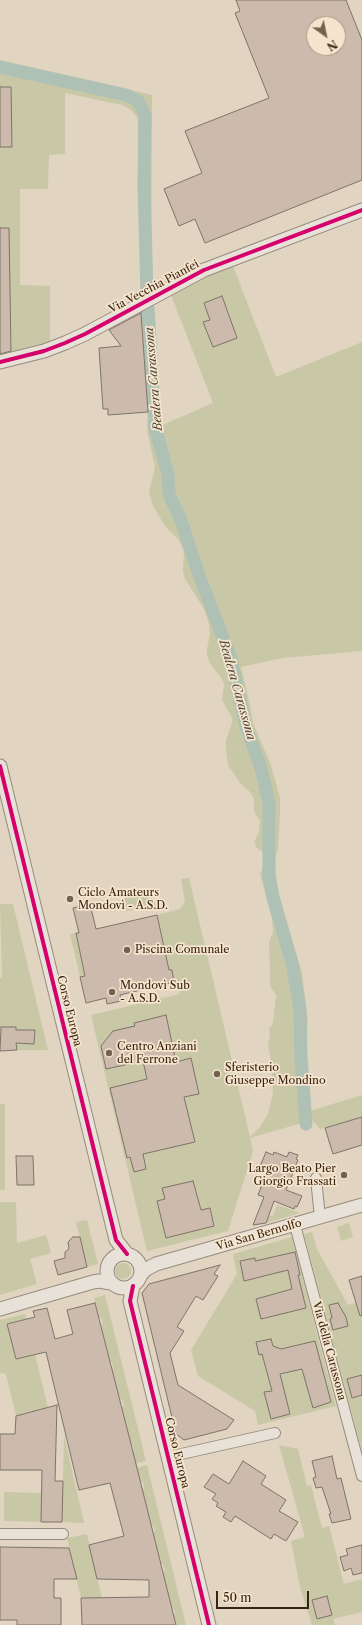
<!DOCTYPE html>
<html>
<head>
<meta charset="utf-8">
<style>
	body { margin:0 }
	#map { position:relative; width:362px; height:1625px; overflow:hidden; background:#e1d4c1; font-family:"Libre Caslon Text",serif }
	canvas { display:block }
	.north { position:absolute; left:306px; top:16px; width:40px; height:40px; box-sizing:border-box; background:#f5e5ce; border:1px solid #aa9783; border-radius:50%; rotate:147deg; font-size:11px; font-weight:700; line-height:16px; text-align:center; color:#392312 }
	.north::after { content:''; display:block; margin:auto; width:14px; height:18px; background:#74614f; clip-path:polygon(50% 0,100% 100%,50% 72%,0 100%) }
	.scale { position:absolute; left:216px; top:1591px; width:93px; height:18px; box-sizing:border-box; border:2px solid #392312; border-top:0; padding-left:5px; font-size:12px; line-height:14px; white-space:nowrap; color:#392312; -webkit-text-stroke:3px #f5e5ce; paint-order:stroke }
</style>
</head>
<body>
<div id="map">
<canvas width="362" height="1625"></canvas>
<div class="north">N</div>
<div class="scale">50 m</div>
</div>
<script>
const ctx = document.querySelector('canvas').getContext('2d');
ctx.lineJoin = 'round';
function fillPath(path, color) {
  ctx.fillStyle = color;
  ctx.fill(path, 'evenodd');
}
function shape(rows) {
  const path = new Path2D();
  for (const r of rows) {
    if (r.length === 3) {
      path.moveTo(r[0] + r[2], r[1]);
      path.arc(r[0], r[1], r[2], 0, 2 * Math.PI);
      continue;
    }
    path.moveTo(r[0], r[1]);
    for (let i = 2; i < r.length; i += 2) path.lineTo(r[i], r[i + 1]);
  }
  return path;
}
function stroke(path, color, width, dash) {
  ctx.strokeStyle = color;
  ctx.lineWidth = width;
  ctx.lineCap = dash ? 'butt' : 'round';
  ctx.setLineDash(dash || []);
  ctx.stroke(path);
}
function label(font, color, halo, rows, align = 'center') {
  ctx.font = font + ' "Libre Caslon Text",serif';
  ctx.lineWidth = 3.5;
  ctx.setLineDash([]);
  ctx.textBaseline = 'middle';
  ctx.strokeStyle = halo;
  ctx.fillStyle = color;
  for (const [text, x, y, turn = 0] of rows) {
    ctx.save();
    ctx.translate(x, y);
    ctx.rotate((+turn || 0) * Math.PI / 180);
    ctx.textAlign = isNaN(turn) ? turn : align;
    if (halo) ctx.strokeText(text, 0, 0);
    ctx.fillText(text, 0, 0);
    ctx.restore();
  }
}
fillPath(shape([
	[0,60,152,95,151,290,141,296,138,119,131,110,122,105,65,93,65,154,49,155,48,189,20,189,20,285,50,286,50,344,0,357],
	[233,266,276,377,362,342,362,651,283,658,241,667,250,705,253,723,271,765,280,798,280,813,278,848,275,859,276,876,279,894,302,973,308,1021,305,1053,309,1082,310,1111,362,1095,362,1117,320,1129,312,1120,250,1138,253,1151,228,1231,147,1251,91,1015,180,994,177,984,174,982,172,970,169,970,157,915,180,909,185,902,181,879,189,878,250,1137,260,1127,268,1114,273,1094,271,1062,268,1043,270,1037,269,1029,273,1023,276,995,270,986,270,972,269,943,273,932,272,917,260,874,265,864,264,853,257,848,254,842,259,832,260,821,254,811,254,799,251,793,240,783,228,765,226,751,226,740,232,723,232,718,222,700,224,684,222,679,209,662,207,655,207,649,210,634,209,624,204,609,185,579,183,571,184,553,183,548,178,539,165,526,153,506,149,492,155,468,147,430,148,412,141,311,151,306,160,426,213,403,171,295,204,277],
	[151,891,155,905,126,911,123,894],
	[0,904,13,904,48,1050,17,1050,16,1027,1,1027,1,1030,0,1030,0,978,2,977],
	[76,933,85,976,80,977,70,934],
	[0,1104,5,1104,5,1190,0,1190],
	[0,1202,16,1202,17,1243,46,1235,51,1253,30,1259,37,1284,0,1295],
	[277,1205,300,1213,266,1223,269,1215,273,1216],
	[87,1220,98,1264,87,1267,76,1222],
	[349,1223,353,1237,341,1241,337,1227],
	[312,1232,317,1249,348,1305,362,1301,362,1452,304,1234],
	[292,1237,336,1406,258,1425,255,1411,198,1376,191,1350,237,1274,233,1254],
	[123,1271,8],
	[105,1295,146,1461,135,1464,132,1450,134,1450,132,1444,130,1445,121,1407,124,1406,122,1400,119,1400,111,1368,113,1367,112,1362,110,1362,101,1325,103,1324,101,1317,99,1318,94,1298],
	[25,1314,27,1319,8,1324,16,1359,35,1354,48,1408,16,1416,6,1374,0,1373,0,1320],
	[64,1435,84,1523,62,1522],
	[279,1445,298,1449,307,1486,311,1485,322,1528,329,1526,344,1584,362,1579,362,1612,333,1619,335,1625,312,1625,300,1587,291,1541,305,1537],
	[147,1465,186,1625,176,1625,173,1615,175,1614,174,1609,172,1609,162,1572,165,1571,163,1564,160,1564,152,1533,155,1532,154,1526,151,1527,142,1490,144,1489,143,1482,140,1482,136,1468],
	[4,1492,41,1493,41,1522,4,1521],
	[87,1534,108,1625,90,1598,81,1598,67,1538]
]), '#c9c8a6');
stroke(shape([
	[0,67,126,95,138,101,145,115,144,185,147,295],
	[148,308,155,427,168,474,169,494,182,523,199,575,231,659,246,727,261,768,269,803,269,876,273,898,293,967,300,1011,301,1057,306,1124]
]), '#afc1b4', 13);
const building = shape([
	[236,0,346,0,362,40,362,180,205,243,195,219,179,226,164,189,202,173,185,131,269,98,235,13,240,11,236,0],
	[314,24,338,24,338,48,314,48,314,24],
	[0,87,11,87,12,147,0,147,0,87],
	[0,228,9,228,11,351,0,354,0,228],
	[222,296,237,338,213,347,203,322,210,320,204,303,222,296],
	[141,313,148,412,108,415,108,409,103,409,99,348,121,346,109,330,141,313],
	[90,904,96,929,157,915,169,970,172,970,174,982,120,995,121,1001,107,1004,106,998,86,1003,80,977,85,976,76,933,79,933,73,908,90,904],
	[166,1015,176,1062,191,1058,199,1094,184,1097,195,1142,143,1154,146,1169,134,1172,130,1157,127,1158,110,1088,147,1079,143,1061,106,1069,101,1046,113,1031,135,1026,134,1023,166,1015],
	[1,1027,16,1027,16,1030,35,1030,34,1044,16,1043,17,1050,0,1051,1,1027],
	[362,1117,362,1145,333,1154,325,1128,362,1117],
	[266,1152,273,1155,274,1152,287,1157,289,1152,298,1155,296,1159,298,1160,286,1190,302,1196,297,1207,295,1206,294,1209,274,1201,266,1223,253,1225,264,1197,258,1195,267,1172,259,1169,266,1152],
	[16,1156,33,1156,34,1185,17,1185,16,1156],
	[193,1181,201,1210,210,1208,214,1226,166,1238,157,1201,165,1199,162,1188,193,1181],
	[73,1237,80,1237,87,1267,58,1275,54,1261,65,1258,65,1252,69,1249,68,1242,73,1237],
	[295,1252,300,1275,298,1275,306,1308,261,1319,256,1299,292,1289,288,1270,244,1281,240,1261,255,1258,255,1261,295,1252],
	[220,1265,214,1274,218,1276,203,1300,196,1296,177,1327,184,1331,170,1353,178,1385,234,1420,227,1429,184,1440,176,1434,142,1293,149,1284,220,1265],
	[362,1276,362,1315,360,1316,349,1280,362,1276],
	[95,1303,131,1444,176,1625,82,1625,81,1598,149,1597,149,1580,97,1579,89,1545,124,1536,110,1483,79,1490,46,1352,16,1359,7,1324,35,1317,33,1311,47,1308,55,1339,73,1334,67,1310,95,1303],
	[338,1303,346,1317,348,1326,333,1330,330,1319,332,1318,329,1305,338,1303],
	[271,1339,273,1346,281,1349,315,1341,331,1402,313,1408,302,1369,280,1374,290,1414,271,1419,264,1392,272,1391,262,1354,259,1355,256,1342,271,1339],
	[362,1375,362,1395,352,1398,347,1379,362,1375],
	[57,1405,55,1481,63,1481,62,1522,41,1522,42,1470,0,1470,0,1434,15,1434,16,1416,57,1405],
	[332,1456,337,1479,341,1478,351,1519,332,1523,329,1514,331,1514,322,1487,316,1488,313,1478,316,1477,312,1461,332,1456],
	[243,1461,266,1476,261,1484,286,1500,279,1511,298,1522,286,1541,274,1534,271,1539,235,1516,231,1522,223,1517,226,1512,216,1506,218,1503,212,1499,216,1494,204,1487,213,1474,229,1484,243,1461],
	[362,1545,362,1573,353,1575,351,1568,344,1571,340,1557,348,1555,346,1549,362,1545],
	[0,1547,69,1548,77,1579,54,1579,54,1598,61,1598,61,1625,17,1625,17,1620,0,1620,0,1547],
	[327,1596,332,1615,317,1619,312,1600,327,1596]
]);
fillPath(building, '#ccbaac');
stroke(building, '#7d7468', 1);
const minor = shape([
	[316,1178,320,1218],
	[295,1225,362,1476],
	[168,1457,275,1433],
	[0,1534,63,1534]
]);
const tertiary = shape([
	[0,362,44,351,65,343,85,334,204,270,362,210],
	[0,766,116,1240,127,1254],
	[124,1271,17],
	[141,1275,145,1270,156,1264,362,1205],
	[133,1286,130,1301,209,1625],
	[0,1309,93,1282,99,1281,111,1283]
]);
stroke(minor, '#968b7e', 12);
stroke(tertiary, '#968b7e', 15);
stroke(minor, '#e7e1d7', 10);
stroke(tertiary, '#e7e1d7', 13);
stroke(shape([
	[0,362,44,351,65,343,85,334,204,270,362,210],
	[0,766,116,1240,127,1254],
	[133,1286,130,1301,209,1625]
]), '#d6006c', 4);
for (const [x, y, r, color] of [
	[70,899,4,"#74614f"],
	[127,950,4,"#74614f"],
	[112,992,4,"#74614f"],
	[109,1053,4,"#74614f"],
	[217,1074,4,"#74614f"],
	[344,1175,4,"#74614f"]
]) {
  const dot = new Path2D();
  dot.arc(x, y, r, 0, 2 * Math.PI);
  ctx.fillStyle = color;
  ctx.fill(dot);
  stroke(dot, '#f5e5ce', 1.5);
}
label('11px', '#392312', '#f5e5ce', [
	["Via Vecchia Pianfei",154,287,-28],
	["Corso Europa",69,1011,76],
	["Via San Bernolfo",259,1235,-16],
	["Via della Carassona",329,1351,75],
	["Corso Europa",177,1453,76]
]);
label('11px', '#392312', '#f5e5ce', [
	["Ciclo Amateurs",78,893],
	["Mondovì - A.S.D.",78,906],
	["Piscina Comunale",135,950],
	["Mondovì Sub",120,986],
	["- A.S.D.",120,999],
	["Centro Anziani",117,1047],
	["del Ferrone",117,1060],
	["Sferisterio",225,1068],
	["Giuseppe Mondino",225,1081],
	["Largo Beato Pier",336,1169,"right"],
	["Giorgio Frassati",336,1182,"right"]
], 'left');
label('italic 12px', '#514839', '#f5e5ce', [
	["Bealera Carassona",154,379,-95],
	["Bealera Carassona",237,690,74]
]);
</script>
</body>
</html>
